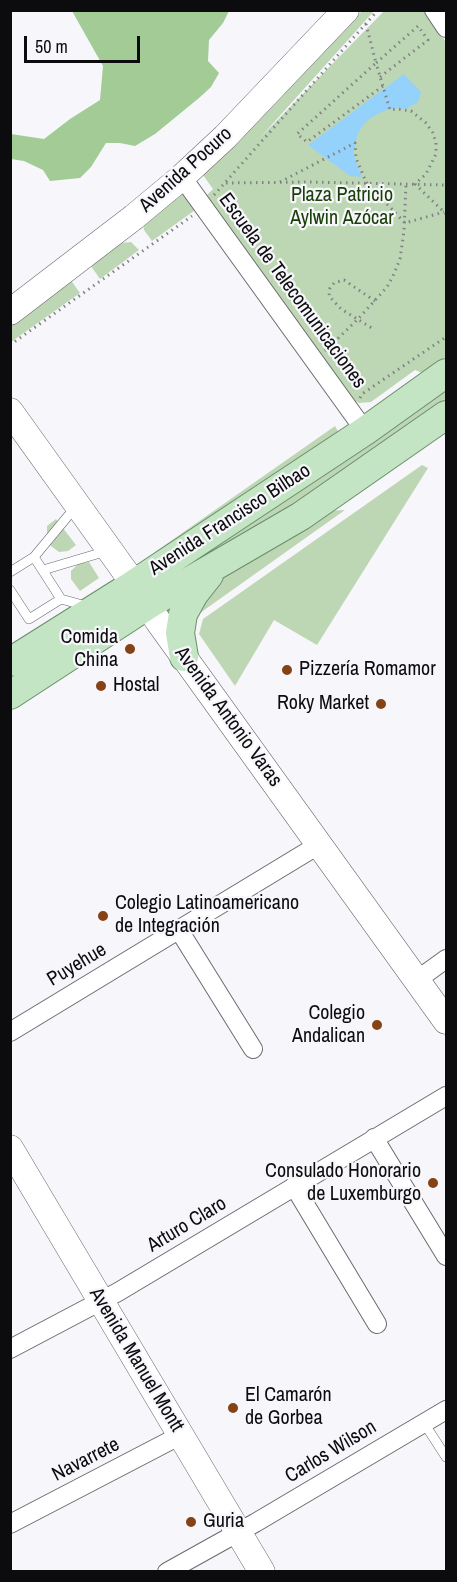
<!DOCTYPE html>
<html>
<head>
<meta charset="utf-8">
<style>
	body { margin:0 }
	#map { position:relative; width:457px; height:1582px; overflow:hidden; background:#f7f6fb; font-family:"Archivo Narrow",sans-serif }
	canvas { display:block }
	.frame { position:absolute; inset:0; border:12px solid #0c0c0e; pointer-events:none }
	.scale { position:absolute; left:24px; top:36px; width:116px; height:27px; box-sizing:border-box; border:3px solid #0c0c0e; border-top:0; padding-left:8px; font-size:18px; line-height:21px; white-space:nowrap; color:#0c0c0e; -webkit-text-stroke:4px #f7f6fb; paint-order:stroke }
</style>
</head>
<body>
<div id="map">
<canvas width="457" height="1582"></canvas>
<div class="frame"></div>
<div class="scale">50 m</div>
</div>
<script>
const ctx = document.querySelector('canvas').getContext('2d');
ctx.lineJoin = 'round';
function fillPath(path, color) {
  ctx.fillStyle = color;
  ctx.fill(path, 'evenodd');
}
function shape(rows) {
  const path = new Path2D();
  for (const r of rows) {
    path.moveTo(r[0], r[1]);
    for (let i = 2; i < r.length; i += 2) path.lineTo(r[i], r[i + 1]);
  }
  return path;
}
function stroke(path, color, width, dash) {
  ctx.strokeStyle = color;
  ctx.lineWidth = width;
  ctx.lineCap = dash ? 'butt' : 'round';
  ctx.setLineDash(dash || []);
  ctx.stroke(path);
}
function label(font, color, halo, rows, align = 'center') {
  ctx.font = font + ' "Archivo Narrow",sans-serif';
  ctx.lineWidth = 4.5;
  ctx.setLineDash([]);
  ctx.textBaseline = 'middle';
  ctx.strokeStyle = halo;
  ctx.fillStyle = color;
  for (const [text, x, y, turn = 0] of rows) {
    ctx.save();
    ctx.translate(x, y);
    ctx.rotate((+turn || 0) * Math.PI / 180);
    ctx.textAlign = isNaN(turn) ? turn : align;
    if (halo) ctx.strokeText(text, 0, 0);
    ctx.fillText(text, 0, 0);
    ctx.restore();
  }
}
fillPath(shape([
	[362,11,374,11,259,139,384,11,424,11,446,42,446,357,422,373,415,370,371,402,359,403,353,400,205,197,213,189,203,175,274,105],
	[184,191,198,208,152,241,144,230,143,224],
	[131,242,139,250,100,279,91,266,121,243],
	[70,279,80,293,11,342,10,323],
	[446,386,446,409,257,536,164,578],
	[335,426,339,433,157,556,155,552],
	[422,465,428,468,317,645,274,620,235,686,199,634,203,619],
	[345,510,200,613,194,608,207,588,325,511],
	[56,519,76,545,68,551,59,552,47,543,47,526],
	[89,562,99,578,80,591,71,579,71,571,78,564]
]), '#bdd7b5');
fillPath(shape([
	[72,11,229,11,223,23,209,40,208,61,219,73,211,87,199,98,155,134,135,146,120,143,106,143,91,167,80,178,50,181,43,170,24,161,11,159,11,134,44,139,70,119,100,100,103,66]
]), '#a2cb95');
fillPath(shape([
	[404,74,421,92,418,102,405,109,396,108,384,111,372,117,364,124,358,133,353,153,362,177,350,176,308,145]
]), '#94d2fc');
const service = shape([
	[43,570,107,551],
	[10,572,34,557,68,516,77,509],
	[10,590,29,619,61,599,34,557],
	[61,599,86,606],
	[424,1423,446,1457]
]);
const minor = shape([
	[434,10,446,28],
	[182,177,365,431],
	[179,930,253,1049],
	[417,980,446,959],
	[10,1032,320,844],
	[374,1138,446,1256],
	[294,1186,377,1324],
	[10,1349,118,1292,446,1096],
	[10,1524,181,1435],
	[167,1572,255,1523,446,1410]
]);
const secondary = shape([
	[10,312,134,217,182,177,225,137,346,10],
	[10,411,134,584,158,621,446,1021],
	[10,1148,262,1572]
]);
const primary = shape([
	[184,657,180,633,183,614,194,594,209,575],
	[10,662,134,584,365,431,446,373],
	[10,695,148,605,301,516,446,415]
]);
stroke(service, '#6b6b6f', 10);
stroke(minor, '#6b6b6f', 20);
stroke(secondary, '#6b6b6f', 27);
stroke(primary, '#6a8d6a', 30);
stroke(shape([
	[366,24,376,63,297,134,307,142,383,86],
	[380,77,428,40,418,26,376,63,390,110,397,109,411,111,426,123,433,133,436,143,436,154,426,174,415,184,446,214],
	[280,182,355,143,356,158,366,182,405,223,444,212],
	[226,183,308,182,446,185],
	[214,195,378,10],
	[375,301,344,280,334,283,330,288,329,296,341,309,375,330],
	[10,345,192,216],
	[325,351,358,319,387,287,393,276,400,259,404,231,406,183],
	[360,398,362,394,446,337]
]), '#828185', 3, [1.5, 4.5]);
stroke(service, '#fff', 9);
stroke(minor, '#fff', 18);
stroke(secondary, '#fff', 26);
stroke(primary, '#c4e5c4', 28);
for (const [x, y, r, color] of [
	[130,649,6,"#854214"],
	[287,670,6,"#854214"],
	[101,686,6,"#854214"],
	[381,704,6,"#854214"],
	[103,916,6,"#854214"],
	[377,1025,6,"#854214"],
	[433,1183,6,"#854214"],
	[233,1408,6,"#854214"],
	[191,1522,6,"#854214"]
]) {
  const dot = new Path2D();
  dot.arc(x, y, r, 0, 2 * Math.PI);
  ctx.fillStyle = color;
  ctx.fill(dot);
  stroke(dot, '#f7f6fb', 2);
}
label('20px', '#0c0c0e', '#f7f6fb', [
	["Avenida Pocuro",186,170,-42],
	["Escuela de Telecomunicaciones",292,291,54],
	["Avenida Francisco Bilbao",230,520,-33],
	["Avenida Antonio Varas",228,717,54],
	["Puyehue",77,965,-31],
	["Arturo Claro",187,1225,-31],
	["Avenida Manuel Montt",136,1360,59],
	["Carlos Wilson",331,1452,-31],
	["Navarrete",86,1460,-27]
]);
label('20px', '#194008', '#f7f6fb', [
	["Plaza Patricio",342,196],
	["Aylwin Azócar",342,219]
]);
label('20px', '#0c0c0e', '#f7f6fb', [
	["Comida",118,638,"right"],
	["China",118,661,"right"],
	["Pizzería Romamor",299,670],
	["Hostal",113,686],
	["Roky Market",369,704,"right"],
	["Colegio Latinoamericano",115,904],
	["de Integración",115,927],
	["Colegio",365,1014,"right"],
	["Andalican",365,1037,"right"],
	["Consulado Honorario",421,1172,"right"],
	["de Luxemburgo",421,1195,"right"],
	["El Camarón",245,1396],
	["de Gorbea",245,1419],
	["Guria",203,1522]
], 'left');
</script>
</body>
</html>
